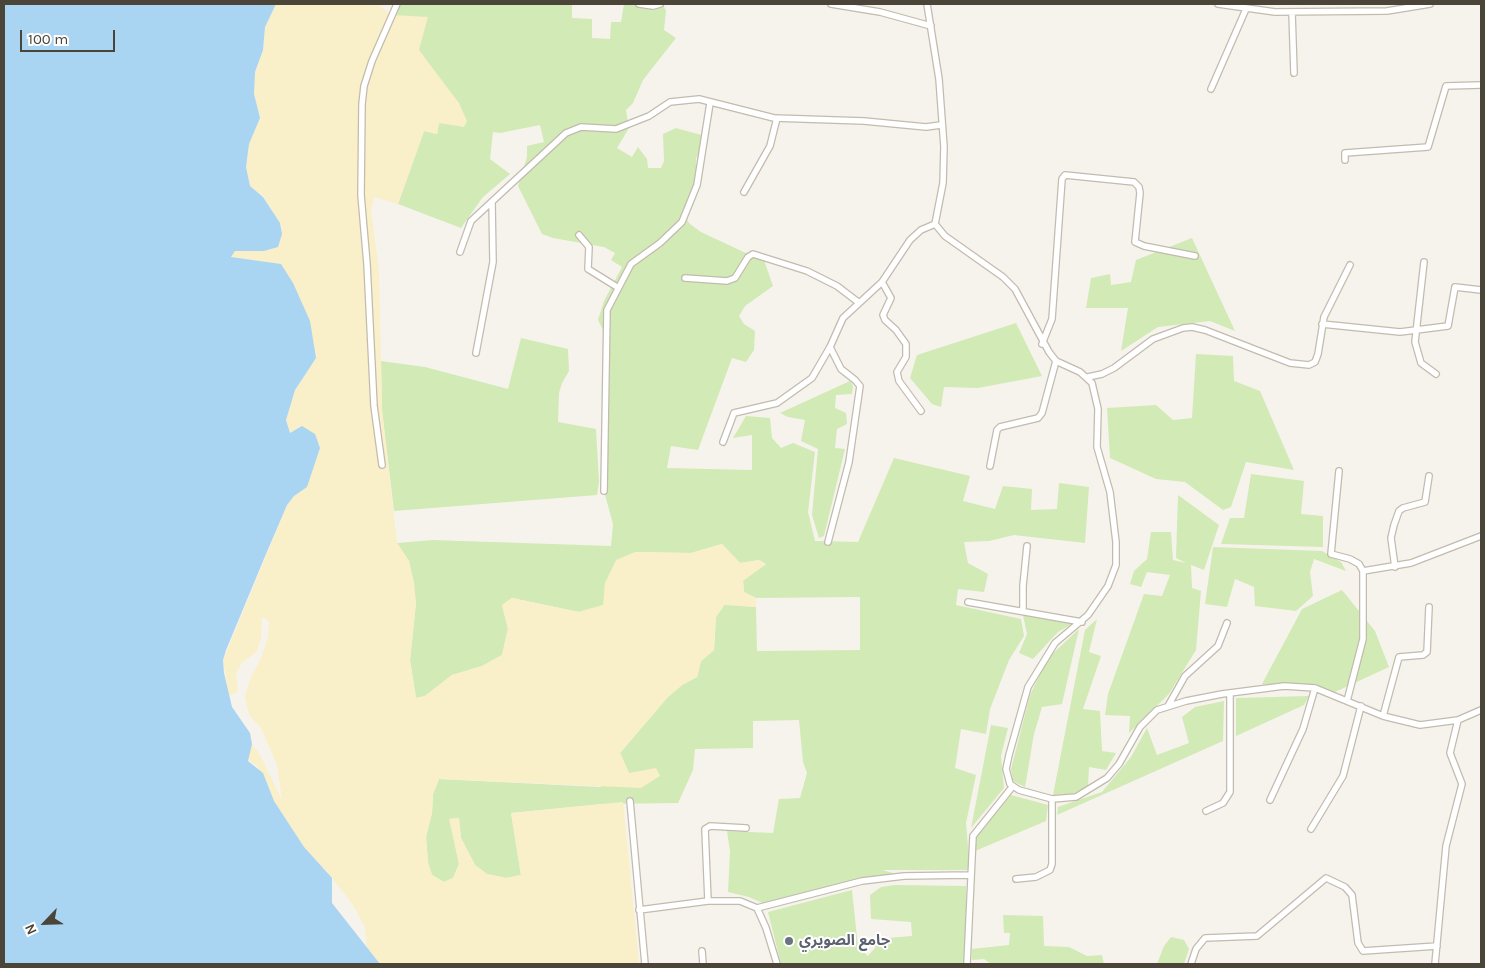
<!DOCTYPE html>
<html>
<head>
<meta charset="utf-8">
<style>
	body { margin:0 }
	#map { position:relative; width:1485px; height:968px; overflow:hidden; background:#f6f3ec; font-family:Karla,sans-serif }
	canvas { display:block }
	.frame { position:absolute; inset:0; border:5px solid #4b4439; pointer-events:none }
	.north { position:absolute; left:20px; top:898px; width:50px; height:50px; -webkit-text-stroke:4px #fff; paint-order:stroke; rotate:246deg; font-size:14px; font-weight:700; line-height:20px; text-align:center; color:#4b4439 }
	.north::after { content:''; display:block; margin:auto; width:18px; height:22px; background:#4b4439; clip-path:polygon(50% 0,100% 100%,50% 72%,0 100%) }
	.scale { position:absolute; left:20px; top:30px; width:95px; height:22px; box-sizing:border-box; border:2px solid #4b4439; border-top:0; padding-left:6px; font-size:15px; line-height:18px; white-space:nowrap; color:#4b4439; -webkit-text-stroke:4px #fff; paint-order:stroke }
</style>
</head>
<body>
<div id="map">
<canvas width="1485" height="968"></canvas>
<div class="frame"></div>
<div class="north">N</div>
<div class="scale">100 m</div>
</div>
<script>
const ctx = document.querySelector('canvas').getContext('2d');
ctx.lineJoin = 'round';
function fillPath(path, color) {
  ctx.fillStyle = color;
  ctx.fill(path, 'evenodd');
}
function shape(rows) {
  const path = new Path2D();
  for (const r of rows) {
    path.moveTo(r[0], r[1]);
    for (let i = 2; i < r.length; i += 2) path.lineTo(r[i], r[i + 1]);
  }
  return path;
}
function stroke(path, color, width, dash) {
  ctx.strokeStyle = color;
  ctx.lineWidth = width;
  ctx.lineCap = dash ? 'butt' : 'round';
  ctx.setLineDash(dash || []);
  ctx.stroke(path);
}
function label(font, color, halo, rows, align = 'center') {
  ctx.font = font + ' Karla,"Noto Sans Arabic",sans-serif';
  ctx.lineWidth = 4;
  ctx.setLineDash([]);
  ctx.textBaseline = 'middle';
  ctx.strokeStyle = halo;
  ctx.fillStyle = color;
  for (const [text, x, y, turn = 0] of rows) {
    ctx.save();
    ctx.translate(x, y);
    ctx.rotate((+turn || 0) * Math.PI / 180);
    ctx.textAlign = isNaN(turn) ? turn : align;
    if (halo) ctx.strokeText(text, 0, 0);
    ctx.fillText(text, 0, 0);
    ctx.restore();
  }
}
fillPath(shape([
	[397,4,572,4,572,18,592,19,592,38,610,39,611,22,621,22,624,4,663,4,666,11,664,30,676,38,643,80,633,103,626,110,629,128,617,148,632,157,638,147,647,159,648,168,661,168,664,161,663,134,676,128,705,136,696,159,697,185,684,216,690,224,701,232,750,255,763,257,773,286,745,306,739,316,744,324,755,331,754,350,746,362,732,358,698,450,671,446,667,468,752,470,752,435,733,438,746,416,770,418,772,438,781,448,793,443,815,452,808,512,815,541,858,542,894,458,970,476,963,501,995,509,1003,486,1032,489,1031,510,1057,509,1059,483,1089,487,1085,543,1014,535,989,541,964,542,968,563,988,574,984,592,958,589,956,605,1021,619,1024,636,1009,660,990,709,986,734,961,729,955,768,976,775,966,823,970,870,882,870,904,876,862,881,767,905,749,897,728,892,730,851,727,831,773,833,779,799,800,798,807,773,803,762,799,720,753,721,753,748,695,749,693,770,678,803,602,804,511,813,521,875,506,878,487,874,475,865,461,838,459,818,450,819,459,864,453,878,444,882,432,875,428,863,426,837,432,813,433,794,439,779,600,787,629,773,620,753,667,698,682,685,697,677,701,661,714,650,716,617,725,604,756,607,757,651,860,650,860,597,756,598,744,592,743,580,766,564,759,560,740,563,722,544,691,553,635,552,605,583,604,605,579,612,512,598,502,605,508,629,502,655,482,666,452,675,425,696,416,698,410,660,416,603,409,561,397,543,433,540,611,546,613,524,604,491,607,338,598,320,604,301,622,267,611,260,615,253,604,247,553,238,542,234,518,186,527,157,527,146,544,142,540,125,500,133,493,132,490,159,510,174,483,197,461,228,398,204,424,131,437,134,439,123,432,69,392,15],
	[1192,238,1235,331,1210,321,1158,327,1121,351,1128,308,1086,308,1091,278,1110,274,1111,285,1131,282,1136,260],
	[1016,323,1042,376,978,388,944,387,941,407,932,404,910,378,917,355],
	[521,338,568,349,569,371,562,383,559,393,558,422,596,429,599,482,597,495,394,511,382,410,381,361,425,367,508,389],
	[1196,354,1233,356,1234,381,1260,391,1294,470,1246,462,1231,507,1223,510,1185,482,1156,479,1110,458,1107,408,1156,405,1173,420,1192,418],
	[850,381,853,386,852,394,836,395,835,408,846,413,847,424,837,429,835,448,845,449,824,536,819,538,812,515,818,449,801,441,805,420,788,417,780,413],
	[1251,474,1304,481,1301,514,1323,516,1323,547,1221,544,1230,518,1244,518],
	[1178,495,1219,525,1204,570,1191,565,1192,588,1201,591,1196,650,1169,694,1129,733,1130,716,1105,715,1108,694,1144,594,1162,596,1170,575,1147,572,1141,587,1130,584,1134,571,1147,559,1151,532,1171,532,1173,560,1186,563,1176,558],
	[1213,547,1322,551,1341,562,1346,571,1314,559,1310,572,1313,596,1296,611,1255,606,1254,587,1235,579,1227,607,1205,604],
	[1342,590,1375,631,1389,667,1335,692,1262,684,1302,609],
	[1023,615,1072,624,1058,632,1033,659,1019,653,1027,634],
	[1097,619,1089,652,1101,656,1083,709,1100,711,1102,751,1116,753,1106,770,1089,767,1088,786,1072,794,1053,795,1085,630],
	[1079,629,1062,704,1042,707,1034,734,1025,787,1013,781,1011,769,1030,695,1048,658],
	[1309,696,1304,705,1236,736,1236,698],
	[1224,701,1223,741,1057,815,1058,807,1102,792,1131,757,1147,728,1157,755,1189,743,1182,717,1195,707],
	[991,725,1008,728,1001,756,1004,788,971,828],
	[1011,795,1048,805,1046,821,975,851,976,838],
	[895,885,966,886,966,964,781,964,768,912,852,890,858,947,868,956,875,948,875,939,912,936,911,922,871,919,870,895,881,887],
	[1003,915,1043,916,1044,946,1069,947,1087,956,1102,955,1104,964,991,964,984,959,972,960,972,949,1009,945,1010,933,1004,933],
	[1171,937,1184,940,1189,949,1184,964,1157,964,1164,946]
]), '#d2eab5');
fillPath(shape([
	[276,4,377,4,392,15,428,17,419,50,459,103,467,121,464,127,439,123,437,134,424,131,398,204,374,197,371,211,379,271,382,410,397,543,409,561,414,582,416,603,410,660,416,698,425,696,452,675,482,666,502,655,508,629,502,605,512,598,578,612,603,605,605,583,616,560,635,552,691,553,722,544,740,563,759,560,766,564,743,581,744,592,756,598,756,607,724,605,716,617,714,650,701,661,697,677,682,685,667,698,620,753,629,773,656,768,660,776,641,788,439,779,433,794,432,813,426,837,428,862,432,875,444,882,453,878,459,864,449,819,459,818,461,838,475,865,487,874,506,878,521,875,511,813,623,802,639,964,380,964,367,948,365,927,353,905,332,878,304,847,274,801,258,767,247,759,252,744,260,755,282,800,277,765,261,728,249,715,245,697,250,679,261,658,268,637,269,621,262,617,261,638,257,651,242,663,236,673,238,691,229,696,223,660,287,505,294,496,307,487,286,420,295,390,316,358,281,264,231,257,235,251,264,251,282,227,264,197,250,186,246,167,249,144,260,118,254,94,255,72,263,50,265,27]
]), '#f9efc9');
fillPath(shape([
	[4,4,276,4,265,27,263,50,255,72,254,94,260,118,249,144,246,167,250,186,263,197,280,223,282,234,278,247,264,251,235,251,231,257,281,264,293,283,310,321,316,358,295,390,286,420,290,433,302,426,315,434,320,448,307,487,294,496,287,505,266,554,226,650,223,660,224,673,232,707,250,733,252,744,248,761,263,773,274,801,304,847,332,878,332,903,380,964,4,964]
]), '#a9d4f2');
const minor = shape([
	[639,4,653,6,660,4],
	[831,4,880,12,931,26],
	[927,4,939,79,944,147,943,183,935,224,945,236,1003,277,1015,289,1049,352,1056,361,1080,372,1092,383,1098,409,1097,447,1110,492,1116,542,1116,565,1108,586,1088,615,1055,643,1028,687,1009,755,1006,769,1010,784,1019,790,1052,799,1076,797,1107,778,1119,764,1140,727,1157,710,1186,701,1222,694,1284,686,1315,688,1383,716,1420,725,1458,720,1481,710],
	[1218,4,1275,12,1387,11,1430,4],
	[1292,12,1294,73],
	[1211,89,1246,9],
	[1345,160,1345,153,1428,147,1446,86,1481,85],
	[744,192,770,146,777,118],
	[579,235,589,247,588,269,617,287],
	[460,252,471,221,566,133,581,127,616,129,649,116,670,102,699,99,774,118,864,121,926,127,941,125],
	[1424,262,1415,342,1421,363,1436,374],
	[685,278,727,281,735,278,748,257,753,254,807,271,837,286,858,302],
	[882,282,891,298,883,315,885,320,896,330,906,344,906,357,897,372,899,381,921,411],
	[1322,324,1400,332,1448,326,1455,287,1481,290],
	[1042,344,1052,319,1062,179,1065,175,1134,182,1139,187,1140,193,1135,242,1144,246,1195,256],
	[476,353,493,262,492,202],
	[1088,377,1102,374,1114,368,1153,339,1183,328,1192,327,1205,330,1290,363,1309,365,1315,362,1318,354,1324,317,1350,265],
	[723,442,734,413,777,403,812,378,830,347,843,318,882,282,910,240,921,230,935,224],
	[382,465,374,406,367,264,361,195,362,104,364,86,372,61,397,4],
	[990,466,997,430,1000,427,1038,418,1042,413,1056,361],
	[1339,471,1331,554,1350,559,1359,564,1363,571,1363,639,1347,701],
	[604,491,607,310,631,264,660,243,682,222,697,185,710,103],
	[828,542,849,462,860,386,855,380,841,369,830,347],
	[1395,567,1391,538,1394,525,1399,511,1403,508,1425,502,1429,476],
	[1363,571,1411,563,1481,536],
	[968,602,1082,622],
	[1023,610,1023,586,1027,546],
	[1168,706,1185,676,1218,646,1227,623],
	[1383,716,1399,657,1423,655,1427,652,1429,607],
	[1270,800,1303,729,1315,688],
	[630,801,645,964],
	[1206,811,1223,803,1230,792,1230,693],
	[1311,829,1343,776,1361,706],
	[1016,879,1036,877,1050,870,1052,864,1052,799],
	[708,901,705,829,710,826,746,828],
	[757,908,862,881,904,876,969,875],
	[639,910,708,901,740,901,757,908,766,928,777,964],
	[702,951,703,964],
	[967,964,973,836,1013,786],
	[1191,964,1196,949,1205,938,1257,936,1326,878,1345,887,1352,895,1358,943,1363,951,1437,946],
	[1435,964,1446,846,1462,784,1450,753,1458,720]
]);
stroke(minor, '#c2bbae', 8);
stroke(minor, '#fff', 5.5);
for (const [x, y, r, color] of [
	[789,941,5,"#6b7280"]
]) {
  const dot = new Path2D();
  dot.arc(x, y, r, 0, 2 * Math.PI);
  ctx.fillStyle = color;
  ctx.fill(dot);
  stroke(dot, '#fff', 2);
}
label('bold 15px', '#5b616d', '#fff', [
	["جامع الصويري",799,941]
], 'left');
</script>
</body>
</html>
